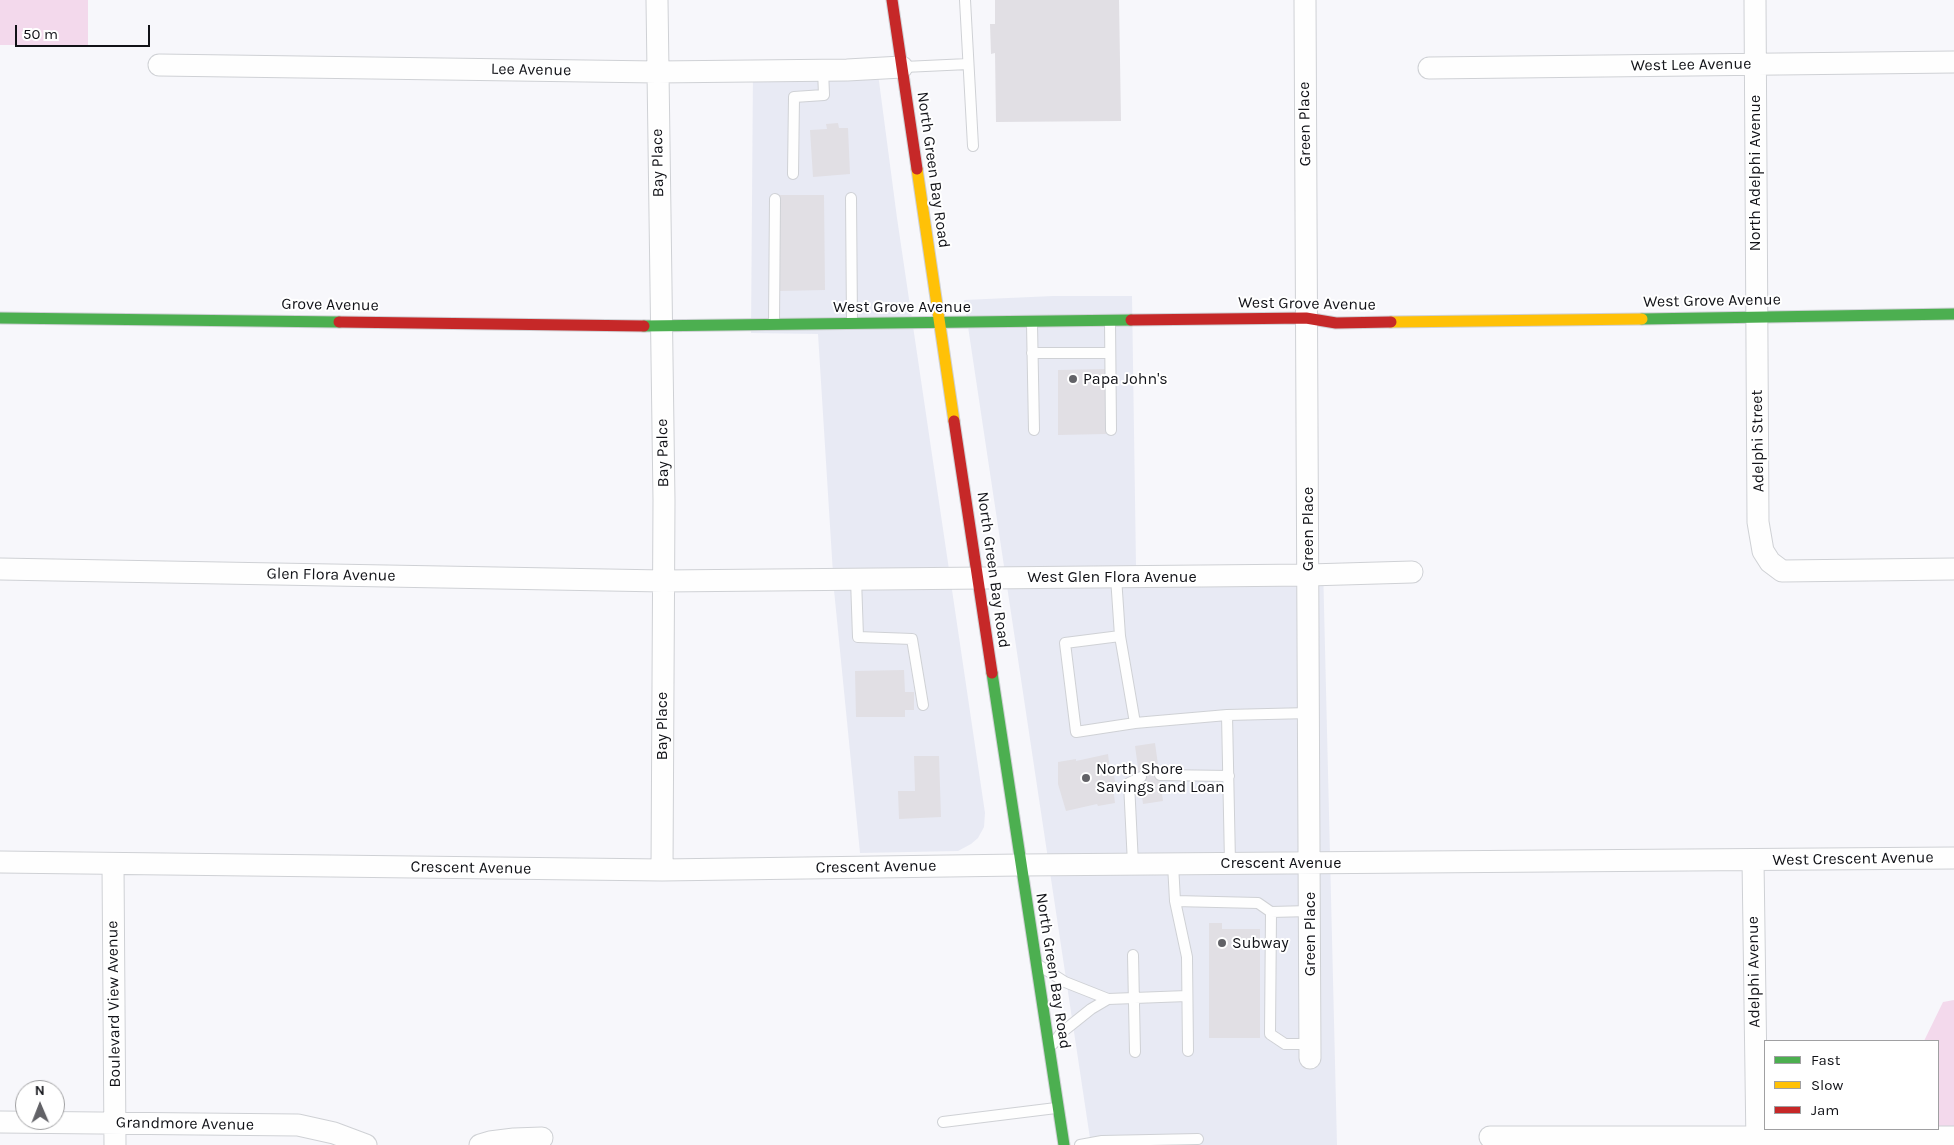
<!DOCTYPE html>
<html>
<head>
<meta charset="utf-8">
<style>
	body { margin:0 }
	#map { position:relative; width:1954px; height:1145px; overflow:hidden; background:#f7f7fb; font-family:Karla,sans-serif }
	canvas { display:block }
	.legend { position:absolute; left:1764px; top:1040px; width:175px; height:90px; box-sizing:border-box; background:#fff; border:1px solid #a0a0a2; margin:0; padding:6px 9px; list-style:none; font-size:15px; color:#111217 }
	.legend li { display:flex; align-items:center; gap:10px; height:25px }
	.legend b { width:25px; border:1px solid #a0a0a2 }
	.north { position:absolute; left:15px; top:1080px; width:50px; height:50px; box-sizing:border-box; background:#fff; border:1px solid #a0a0a2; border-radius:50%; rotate:359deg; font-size:14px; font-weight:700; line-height:20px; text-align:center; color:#111217 }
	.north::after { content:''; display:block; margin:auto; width:18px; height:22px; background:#626267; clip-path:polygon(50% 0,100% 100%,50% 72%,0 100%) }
	.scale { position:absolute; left:15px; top:25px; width:135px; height:22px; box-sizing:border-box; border:2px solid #111217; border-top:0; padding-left:6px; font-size:15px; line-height:18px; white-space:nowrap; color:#111217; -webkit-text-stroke:4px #fff; paint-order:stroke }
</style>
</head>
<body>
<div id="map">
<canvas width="1954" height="1145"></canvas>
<ul class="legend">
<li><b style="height:6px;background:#4caf50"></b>Fast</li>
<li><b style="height:6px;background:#ffc107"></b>Slow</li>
<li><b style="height:6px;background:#c62828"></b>Jam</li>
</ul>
<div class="north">N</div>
<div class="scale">50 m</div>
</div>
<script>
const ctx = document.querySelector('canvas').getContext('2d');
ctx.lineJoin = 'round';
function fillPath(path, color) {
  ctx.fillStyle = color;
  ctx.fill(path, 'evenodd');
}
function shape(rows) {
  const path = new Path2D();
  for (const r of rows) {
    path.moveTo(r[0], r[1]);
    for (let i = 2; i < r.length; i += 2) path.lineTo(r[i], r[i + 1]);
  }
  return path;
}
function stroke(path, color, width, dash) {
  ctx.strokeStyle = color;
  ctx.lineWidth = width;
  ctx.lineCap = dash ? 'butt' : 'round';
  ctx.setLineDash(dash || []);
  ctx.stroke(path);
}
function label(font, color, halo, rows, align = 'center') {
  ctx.font = font + ' Karla,sans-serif';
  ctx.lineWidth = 4;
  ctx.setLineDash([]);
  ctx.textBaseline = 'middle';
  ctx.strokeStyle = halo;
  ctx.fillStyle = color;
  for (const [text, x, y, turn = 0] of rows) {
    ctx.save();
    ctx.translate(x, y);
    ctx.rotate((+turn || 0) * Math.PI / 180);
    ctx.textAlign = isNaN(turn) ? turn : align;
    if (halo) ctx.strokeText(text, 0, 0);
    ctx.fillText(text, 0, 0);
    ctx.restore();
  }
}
fillPath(shape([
	[877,66,897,218,985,813,984,827,978,838,971,844,958,851,860,853,834,590,818,334,751,333,753,69],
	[1053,296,1132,296,1136,566,1323,565,1337,1145,1091,1145,964,300]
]), '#e8eaf4');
fillPath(shape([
	[0,0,88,0,88,45,0,45],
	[1954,1000,1954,1134,1938,1128,1938,1041,1924,1041,1943,1002]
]), '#f3d9ec');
fillPath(shape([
	[995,0,1119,0,1121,121,996,122,995,53,991,54,990,24,995,24],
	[838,123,839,128,848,128,850,174,813,177,810,130,827,129,826,124],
	[779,195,824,195,825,290,780,291],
	[1106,369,1106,434,1058,435,1058,370],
	[904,670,905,692,914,692,914,710,905,710,905,717,856,717,855,671],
	[1155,743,1163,801,1143,804,1135,746],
	[1108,754,1110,770,1113,769,1116,787,1113,788,1115,803,1098,806,1097,804,1066,811,1058,784,1058,762,1076,759,1076,761],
	[914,756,939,756,941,817,899,819,898,791,915,791],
	[1209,923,1222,923,1222,929,1260,929,1260,1038,1209,1038]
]), '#e1dfe4');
const lane = shape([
	[965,0,973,146],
	[904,67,968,64],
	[793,174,794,97,824,95,823,69],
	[851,198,852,323],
	[1110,321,1111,430],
	[774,323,775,199],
	[1032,324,1034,430],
	[1032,353,1110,353],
	[1116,577,1120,636,1135,723],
	[856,579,858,637,912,639,923,705],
	[1120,636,1065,643,1076,732,1135,723,1227,715],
	[1160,775,1229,776],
	[1230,863,1227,715,1309,713],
	[1133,864,1129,783,1141,777],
	[1173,864,1175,901,1187,957,1188,1051],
	[1175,901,1258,903,1271,912,1310,911],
	[1271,912,1270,1034,1285,1044,1310,1044],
	[1133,955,1135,1052],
	[1040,966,1065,982,1108,999,1187,996],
	[1053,1044,1061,1033,1091,1009,1108,999],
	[943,1122,1056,1108],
	[1080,1145,1102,1141,1198,1139]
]);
const street = shape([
	[657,0,664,500,662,870],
	[1305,0,1310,1058],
	[1755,0,1758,522,1763,551,1770,562,1782,571,1954,569],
	[159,65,657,72,847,70,902,67],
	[1429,68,1954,62],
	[0,569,663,581,1309,575,1412,572],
	[1753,860,1757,1145],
	[0,862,662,870,1020,865,1954,858],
	[113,864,115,1145],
	[0,1122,298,1125,334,1133,366,1145],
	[1490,1137,1954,1137],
	[480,1145,490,1142,514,1139,542,1138]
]);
const fast = shape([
	[0,318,339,322],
	[1642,319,1954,314],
	[644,326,1131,320],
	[992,673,1064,1145]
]);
const slow = shape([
	[917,169,954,421],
	[1391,322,1642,319]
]);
const jam = shape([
	[892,0,917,169],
	[1131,320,1306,318,1336,323,1391,322],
	[339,322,644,326],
	[954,421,992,673]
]);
stroke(lane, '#cfd1d5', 12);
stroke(street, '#cfd1d5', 23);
stroke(fast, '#cfd1d5', 13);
stroke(slow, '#cfd1d5', 13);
stroke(jam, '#cfd1d5', 13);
stroke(lane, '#fefefe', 10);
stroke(street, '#fefefe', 21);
stroke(fast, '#4caf50', 11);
stroke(slow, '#ffc107', 11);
stroke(jam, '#c62828', 11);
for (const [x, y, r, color] of [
	[1073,379,5,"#626267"],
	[1086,778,5,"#626267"],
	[1222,943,5,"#626267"]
]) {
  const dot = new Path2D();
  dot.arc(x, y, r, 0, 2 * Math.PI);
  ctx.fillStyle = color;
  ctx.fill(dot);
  stroke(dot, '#fff', 2);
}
label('16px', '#111217', '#fff', [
	["West Lee Avenue",1691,65,-1],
	["Lee Avenue",531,70,1],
	["Green Place",1305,124,-91],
	["Bay Place",658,163,-91],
	["North Green Bay Road",933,170,82],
	["North Adelphi Avenue",1755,173,-90],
	["West Grove Avenue",1712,301,-1],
	["West Grove Avenue",1307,304,1],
	["Grove Avenue",330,305,1],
	["West Grove Avenue",902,307],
	["Adelphi Street",1758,441,-91],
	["Bay Palce",663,453,-91],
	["Green Place",1308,529,-90],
	["North Green Bay Road",993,570,82],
	["Glen Flora Avenue",331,575,1],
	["West Glen Flora Avenue",1112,577],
	["Bay Place",662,726,-90],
	["West Crescent Avenue",1853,859,-1],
	["Crescent Avenue",1281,863],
	["Crescent Avenue",876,867,-1],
	["Crescent Avenue",471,868,1],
	["Green Place",1310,934,-90],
	["North Green Bay Road",1053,971,81],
	["Adelphi Avenue",1754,972,-91],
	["Boulevard View Avenue",114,1004,-91],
	["Grandmore Avenue",185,1124,1]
]);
label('16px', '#111217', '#fff', [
	["Papa John's",1083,379],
	["North Shore",1096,769],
	["Savings and Loan",1096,787],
	["Subway",1232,943]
], 'left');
</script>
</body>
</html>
